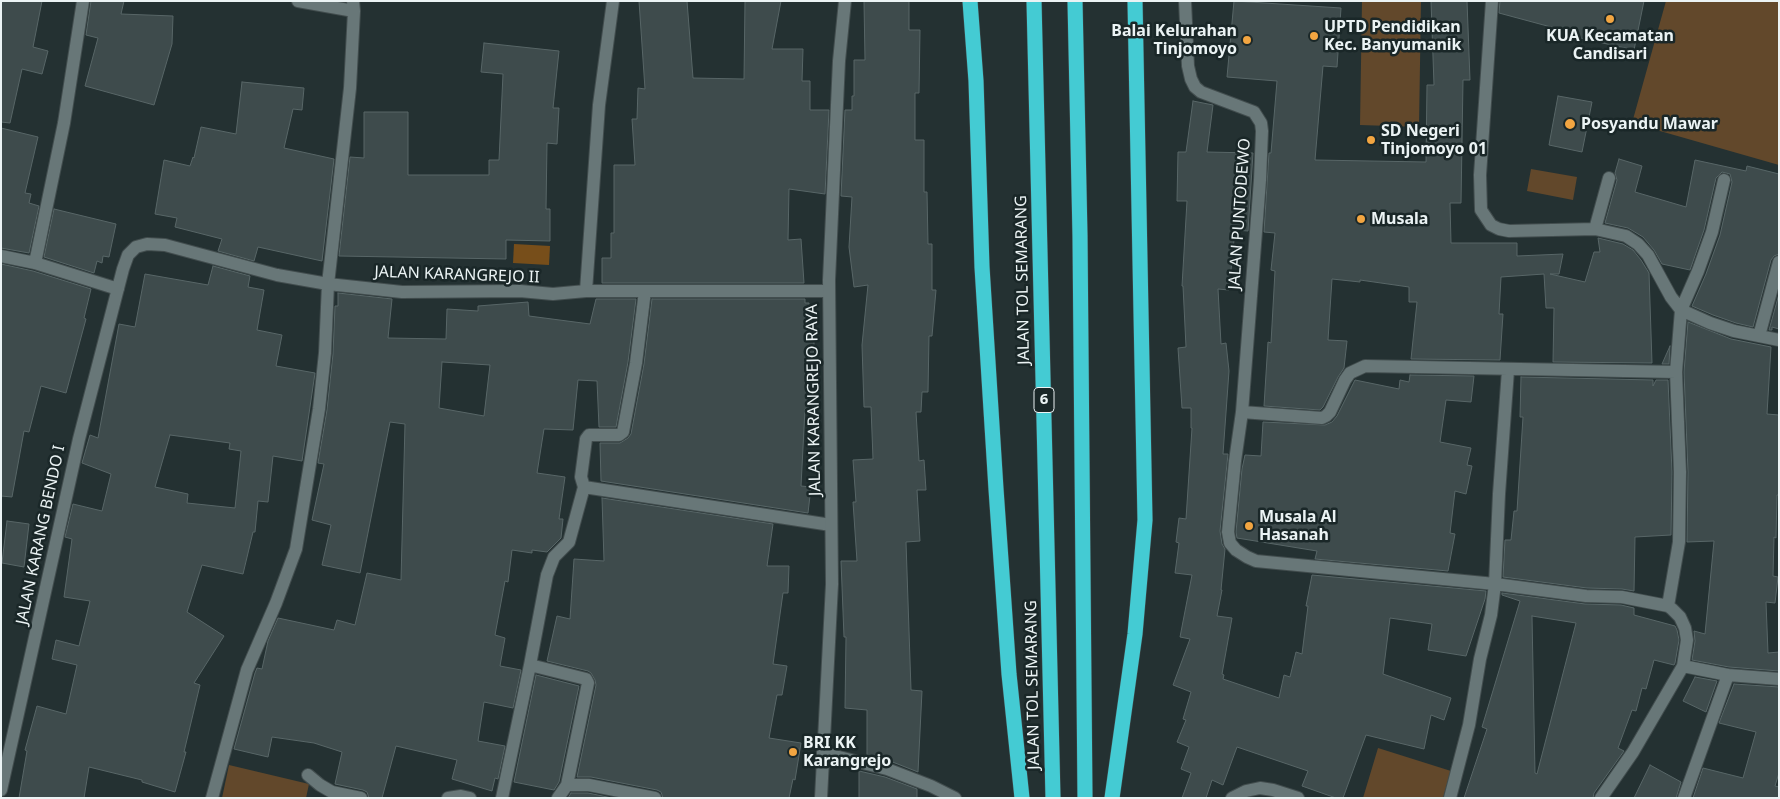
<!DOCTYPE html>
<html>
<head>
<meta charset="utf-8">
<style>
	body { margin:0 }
	#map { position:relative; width:1780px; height:799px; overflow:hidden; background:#243132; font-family:"Noto Sans",sans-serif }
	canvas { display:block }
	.frame { position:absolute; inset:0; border:2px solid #ebf3f4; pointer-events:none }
</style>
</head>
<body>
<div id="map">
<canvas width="1780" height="799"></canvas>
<div class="frame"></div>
</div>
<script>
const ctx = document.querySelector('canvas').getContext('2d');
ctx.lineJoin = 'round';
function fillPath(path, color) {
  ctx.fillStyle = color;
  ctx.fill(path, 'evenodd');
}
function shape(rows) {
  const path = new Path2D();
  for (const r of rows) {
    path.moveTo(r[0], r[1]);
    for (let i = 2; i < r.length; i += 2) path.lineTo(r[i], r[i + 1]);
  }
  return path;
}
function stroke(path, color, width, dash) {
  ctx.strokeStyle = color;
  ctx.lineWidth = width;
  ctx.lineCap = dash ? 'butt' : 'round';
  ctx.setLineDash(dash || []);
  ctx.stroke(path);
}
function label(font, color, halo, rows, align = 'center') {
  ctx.font = font + ' "Noto Sans",sans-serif';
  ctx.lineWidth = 5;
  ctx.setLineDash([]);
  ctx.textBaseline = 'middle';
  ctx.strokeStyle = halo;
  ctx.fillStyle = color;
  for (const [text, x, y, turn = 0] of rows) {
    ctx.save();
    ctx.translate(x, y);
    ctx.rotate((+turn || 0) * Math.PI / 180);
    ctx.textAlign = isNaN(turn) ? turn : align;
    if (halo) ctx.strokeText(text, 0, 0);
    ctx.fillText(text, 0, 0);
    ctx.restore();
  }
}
fillPath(shape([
	[1362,1,1421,1,1419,127,1360,125],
	[1666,1,1779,1,1779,165,1632,123],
	[1531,169,1577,177,1573,200,1527,191],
	[1378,748,1451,771,1443,798,1363,798],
	[229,765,309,784,306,798,222,798]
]), '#62482b');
fillPath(shape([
	[514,244,550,246,549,265,513,263]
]), '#774e1a');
const building = shape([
	[1,1,42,1,33,47,48,51,42,74,22,69,10,123,1,122,1,1],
	[91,1,124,1,121,14,173,16,172,44,154,105,85,86,98,38,86,35,91,1],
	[639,1,687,1,693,78,744,79,745,1,781,1,772,49,803,49,802,81,810,81,810,110,829,110,825,194,789,189,788,240,801,239,804,283,602,283,602,258,611,258,611,233,614,233,614,165,635,165,632,119,637,119,638,88,645,89,639,1],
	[864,1,909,1,909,30,920,30,919,93,915,93,915,140,924,140,924,192,927,192,928,244,932,244,932,290,936,290,932,336,929,336,928,392,922,392,921,412,916,412,919,461,924,460,926,490,917,490,920,541,906,542,911,690,922,691,918,772,890,761,867,756,867,710,845,708,846,637,844,637,841,561,857,561,853,502,856,502,853,460,873,459,871,407,864,407,862,345,868,285,854,287,849,247,852,197,841,196,845,110,852,110,852,96,854,96,854,60,865,60,864,1],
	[1234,1,1341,8,1337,67,1323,66,1315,160,1426,162,1427,85,1434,85,1431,1,1467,1,1470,80,1463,80,1461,203,1450,203,1451,243,1517,243,1517,256,1563,254,1559,274,1550,274,1585,282,1594,252,1600,252,1598,238,1623,244,1633,250,1641,260,1649,273,1652,363,1553,362,1554,308,1546,308,1544,274,1501,277,1499,314,1503,314,1500,360,1411,359,1417,302,1409,302,1409,287,1360,280,1360,282,1332,279,1328,340,1347,341,1344,368,1338,377,1323,407,1320,410,1264,406,1268,342,1271,343,1275,271,1271,270,1275,233,1264,232,1269,153,1271,153,1277,81,1227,77,1234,1],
	[1500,1,1644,1,1634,50,1576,37,1577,34,1499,13,1500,1],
	[484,43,559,51,553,108,559,108,557,144,547,143,546,209,550,209,550,241,506,240,506,259,339,256,350,157,364,158,364,112,408,112,408,175,489,175,489,160,499,160,503,74,481,72,484,43],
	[242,82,304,88,302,110,293,109,284,148,334,159,322,261,258,247,254,261,218,251,222,239,175,227,177,218,155,214,164,160,190,166,193,157,194,158,201,127,236,134,242,82],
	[1558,96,1592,102,1582,152,1549,145,1558,96],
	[1193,101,1213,105,1207,152,1253,153,1248,231,1235,230,1229,290,1218,289,1221,344,1226,343,1229,371,1223,454,1228,454,1220,531,1222,544,1225,549,1221,590,1222,590,1217,616,1232,618,1222,674,1224,675,1223,679,1279,698,1284,675,1290,677,1296,652,1302,654,1308,606,1306,606,1312,575,1486,591,1485,599,1466,656,1428,650,1432,624,1390,618,1383,674,1451,698,1444,720,1431,715,1424,749,1366,735,1343,798,1336,798,1302,786,1308,771,1237,747,1223,785,1212,780,1206,798,1182,798,1191,773,1181,769,1189,747,1177,742,1186,720,1183,719,1191,692,1173,685,1190,639,1180,637,1192,575,1175,573,1179,543,1176,542,1179,518,1186,519,1192,428,1191,428,1191,408,1182,408,1178,348,1186,347,1183,286,1182,286,1187,201,1177,201,1178,152,1186,152,1193,101],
	[1,128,38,137,25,193,31,194,29,203,39,206,29,253,1,248,1,128],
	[1619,159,1642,166,1635,192,1686,207,1695,160,1746,171,1747,166,1779,174,1779,254,1774,256,1771,260,1753,327,1736,323,1713,315,1692,306,1706,274,1720,235,1732,182,1730,174,1722,172,1716,178,1704,230,1690,270,1662,264,1654,250,1643,237,1628,228,1605,223,1617,180,1615,173,1619,159],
	[54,209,116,224,109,257,103,256,102,263,97,261,94,273,44,257,54,209],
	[1,264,33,271,91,289,84,318,86,319,66,393,41,386,29,432,24,431,12,497,1,496,1,264],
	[213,266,250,276,248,287,264,290,257,330,282,335,276,366,315,373,302,461,273,456,268,502,258,501,255,532,253,532,243,574,202,565,187,612,224,636,194,683,200,685,184,752,186,752,175,792,142,782,142,780,89,767,84,798,19,798,27,751,25,750,37,706,66,714,77,665,52,659,56,640,79,646,90,601,64,597,72,539,65,537,73,504,102,511,111,474,82,463,90,435,98,438,119,324,135,327,145,274,208,285,213,266],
	[170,435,230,443,229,449,241,451,235,508,187,503,188,494,155,487,170,435],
	[338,293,392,299,388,338,446,339,447,309,478,311,478,306,528,302,529,316,590,324,596,299,636,299,628,362,616,427,599,427,597,381,578,380,573,430,544,429,537,473,565,477,559,519,563,519,561,538,547,552,532,550,532,553,512,550,508,582,505,581,495,635,505,638,500,666,521,670,513,708,484,702,478,741,505,746,498,779,495,778,492,791,452,779,457,760,396,746,382,798,369,798,367,792,363,790,335,784,342,752,314,743,272,737,268,757,234,749,255,673,257,668,262,669,268,641,278,618,334,630,337,620,355,625,367,573,401,580,405,424,390,422,360,573,322,565,331,525,312,520,324,464,318,463,327,410,333,354,335,306,338,306,338,293],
	[442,362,490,365,484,416,439,408,442,362],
	[1779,294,1779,329,1772,327,1772,330,1769,330,1779,294],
	[652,299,805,299,805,303,809,303,809,339,814,339,814,378,810,378,809,409,805,409,801,486,811,487,808,513,601,481,600,443,620,443,628,438,631,434,644,364,652,299],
	[1688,322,1731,339,1771,347,1767,414,1779,415,1779,495,1777,495,1776,538,1774,537,1773,576,1778,577,1775,603,1766,602,1768,653,1779,652,1779,671,1729,667,1692,660,1695,641,1694,631,1705,634,1714,541,1687,542,1688,472,1684,372,1688,322],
	[1670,346,1669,364,1662,364,1670,346],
	[1410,375,1474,376,1471,402,1446,400,1440,442,1471,448,1467,465,1472,466,1466,494,1455,491,1450,533,1455,534,1448,571,1315,559,1317,551,1237,538,1236,532,1242,469,1245,455,1261,456,1263,422,1325,425,1332,422,1337,416,1355,380,1399,389,1400,380,1409,382,1410,375],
	[1521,377,1653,380,1653,386,1656,380,1668,380,1672,472,1671,535,1635,537,1634,591,1622,589,1587,588,1503,577,1505,540,1511,540,1514,511,1517,511,1523,417,1520,417,1521,377],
	[602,498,773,524,767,566,789,566,788,593,783,593,773,664,787,666,782,695,777,695,769,738,801,743,795,780,793,779,789,798,663,798,661,792,657,790,591,777,577,777,596,685,595,680,591,673,588,671,547,661,557,616,570,619,574,559,604,561,602,498],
	[7,521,29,524,24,567,2,563,7,521],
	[1502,593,1585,604,1621,605,1634,608,1634,615,1675,626,1677,630,1679,640,1675,663,1674,665,1654,660,1646,689,1642,688,1636,711,1632,710,1618,748,1624,751,1594,793,1593,798,1464,798,1487,729,1482,727,1520,601,1502,595,1502,593],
	[1532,616,1576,623,1537,774,1535,773,1532,616],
	[536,675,579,686,559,782,554,790,514,782,536,675],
	[1695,677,1717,681,1706,712,1683,701,1695,677],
	[1734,684,1779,687,1779,773,1775,786,1779,787,1779,798,1693,798,1703,768,1743,778,1756,732,1719,723,1734,684],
	[1650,765,1681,782,1676,798,1634,798,1650,765],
	[859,771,885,777,917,789,917,798,859,798,859,771],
	[571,793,588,793,612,798,568,798,571,793]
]);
fillPath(building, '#3e4b4c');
stroke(building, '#586667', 1);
const street = shape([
	[298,1,354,11],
	[1185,1,1188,66,1191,79,1195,87,1201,92,1254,112,1261,123,1262,131,1260,180,1242,412,1235,461,1228,532,1230,543,1236,550,1247,557,1256,561,1495,584,1586,596,1622,597,1668,606,1672,609,1680,617,1685,628,1687,640,1683,666,1633,752,1601,798],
	[1492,1,1480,175,1481,210,1491,225,1499,229,1509,231,1595,229,1626,236,1638,244,1648,255,1671,297,1681,310,1710,323,1734,331,1779,340],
	[1595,229,1609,178],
	[1,256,35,263,118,289],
	[35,263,64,123,83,1],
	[586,291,599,105,613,1],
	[1759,336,1779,262],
	[1242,412,1322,418,1326,416,1330,412,1345,380,1350,373,1365,366,1676,372,1681,310,1698,271,1712,232,1724,180],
	[584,487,831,525],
	[1668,606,1679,542,1680,472,1676,372],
	[1683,666,1728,675],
	[823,753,887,769,931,786,955,798],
	[308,775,320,785,332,792,361,798],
	[567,785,589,785,655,798],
	[1,790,79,439,123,269,128,255,136,247,147,244,165,245,277,275,328,284,402,292,520,291,553,294,586,291,829,291],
	[212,798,247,670,276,603,296,549,319,409,325,353,328,284,350,88,354,11,353,1],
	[448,798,461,796,470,798],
	[502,798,530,665],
	[558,798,567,785,588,683,586,679,530,665,547,575,554,557,569,542,584,487,581,477,586,439,589,435,619,435,623,432,636,363,645,291],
	[1232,798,1246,791,1260,788,1273,790,1298,798],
	[1450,798,1469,725,1480,659,1491,615,1495,584,1499,494,1508,370],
	[1684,798,1728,675,1779,679]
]);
const secondary = shape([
	[821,798,832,584,829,280,839,61,845,1]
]);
const highway = shape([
	[970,1,976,81,982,267,996,489,1009,674,1022,798],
	[1034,1,1053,798],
	[1075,1,1080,236,1085,798],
	[1112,798,1135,634,1145,520,1135,1]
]);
stroke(street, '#424d4e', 14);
stroke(secondary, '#424d4e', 14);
stroke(highway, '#424d4e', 16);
stroke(street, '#687778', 12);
stroke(secondary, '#687778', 12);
stroke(highway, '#44cbd3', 15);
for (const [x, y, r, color] of [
	[1610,19,5,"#f2a541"],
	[1314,36,5,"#f2a541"],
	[1247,40,5,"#f2a541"],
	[1570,124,6,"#f2a541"],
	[1371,140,5,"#f2a541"],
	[1361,219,5,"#f2a541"],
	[1249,526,5,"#f2a541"],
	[793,752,5,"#f2a541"]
]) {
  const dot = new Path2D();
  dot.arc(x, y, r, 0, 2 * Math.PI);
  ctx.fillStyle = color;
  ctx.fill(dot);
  stroke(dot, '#1a2728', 2);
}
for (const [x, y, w] of [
	[1044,400,20]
]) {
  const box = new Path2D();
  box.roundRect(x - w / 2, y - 12.5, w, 25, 4);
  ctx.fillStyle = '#1a2728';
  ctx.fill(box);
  stroke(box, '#ebf3f4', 1);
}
label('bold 15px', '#ebf3f4', null, [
	["6",1044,400]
]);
label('bold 16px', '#ebf3f4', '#1a2728', [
	["UPTD Pendidikan",1324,27],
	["Kec. Banyumanik",1324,45],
	["Balai Kelurahan",1237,31,"right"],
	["Tinjomoyo",1237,49,"right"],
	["KUA Kecamatan",1610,36,"center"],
	["Candisari",1610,54,"center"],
	["Posyandu Mawar",1581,124],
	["SD Negeri",1381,131],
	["Tinjomoyo 01",1381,149],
	["Musala",1371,219],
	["Musala Al",1259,517],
	["Hasanah",1259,535],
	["BRI KK",803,743],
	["Karangrejo",803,761]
], 'left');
label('16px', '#ebf3f4', '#1a2728', [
	["JALAN PUNTODEWO",1240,214,-86],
	["JALAN KARANGREJO II",457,275,2],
	["JALAN TOL SEMARANG",1023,280,-91],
	["JALAN KARANGREJO RAYA",814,400,-91],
	["JALAN KARANG BENDO I",41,535,-78],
	["JALAN TOL SEMARANG",1033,685,-91]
]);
</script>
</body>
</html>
